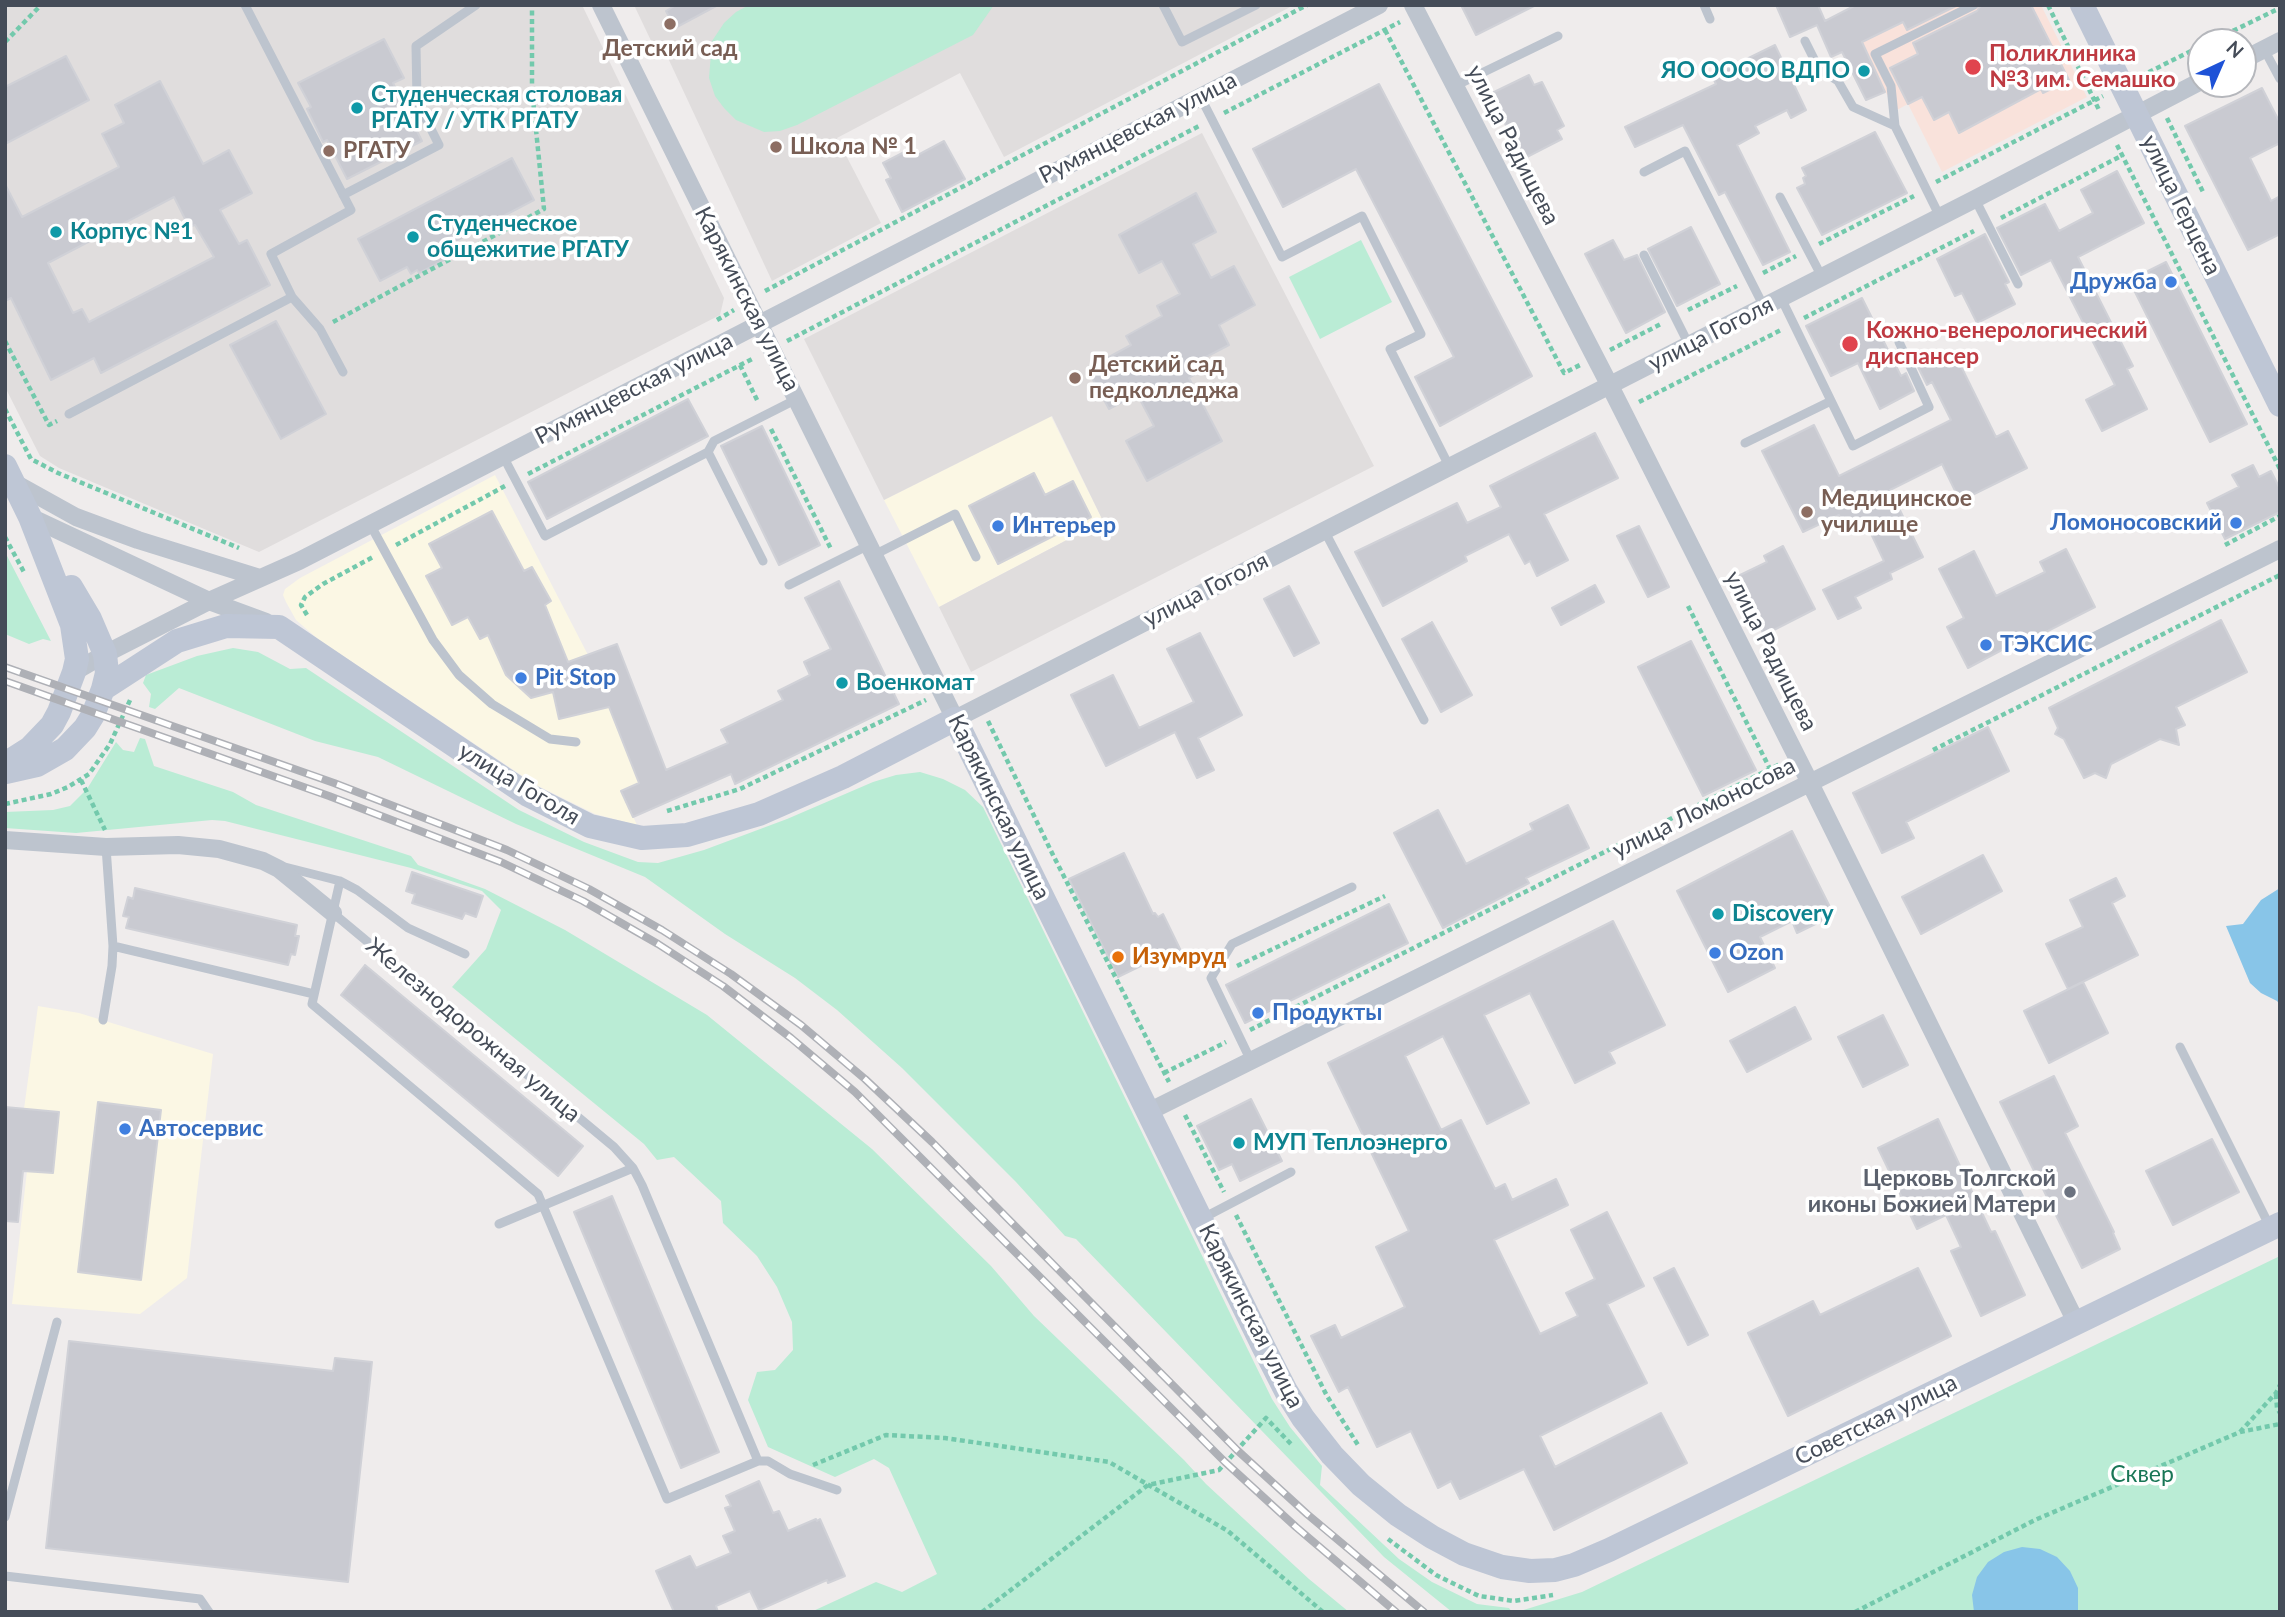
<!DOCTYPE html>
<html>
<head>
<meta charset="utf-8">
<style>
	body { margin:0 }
	#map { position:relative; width:2285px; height:1617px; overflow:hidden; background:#efecec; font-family:Lato,sans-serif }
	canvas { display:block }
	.frame { position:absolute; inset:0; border:7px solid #454c58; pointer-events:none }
	.north { position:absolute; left:2187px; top:28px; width:70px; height:70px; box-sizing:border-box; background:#fff; border:2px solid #b5b7bc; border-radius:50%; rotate:44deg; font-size:19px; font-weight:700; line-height:28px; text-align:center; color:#454c58 }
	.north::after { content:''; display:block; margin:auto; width:24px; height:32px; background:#1e52d7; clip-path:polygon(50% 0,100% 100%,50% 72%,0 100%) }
</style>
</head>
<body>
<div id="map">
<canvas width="2285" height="1617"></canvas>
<div class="frame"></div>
<div class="north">N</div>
</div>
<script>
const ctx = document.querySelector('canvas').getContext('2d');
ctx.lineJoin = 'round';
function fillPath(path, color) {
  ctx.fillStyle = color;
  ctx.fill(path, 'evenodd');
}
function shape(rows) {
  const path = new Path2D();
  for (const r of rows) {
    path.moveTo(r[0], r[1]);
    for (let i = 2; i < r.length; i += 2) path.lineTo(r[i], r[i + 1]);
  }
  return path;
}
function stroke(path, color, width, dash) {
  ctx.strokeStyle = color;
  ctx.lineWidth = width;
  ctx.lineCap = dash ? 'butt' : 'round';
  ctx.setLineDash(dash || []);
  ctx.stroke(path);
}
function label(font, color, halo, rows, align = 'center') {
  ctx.font = font + ' Lato,sans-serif';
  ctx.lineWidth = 7;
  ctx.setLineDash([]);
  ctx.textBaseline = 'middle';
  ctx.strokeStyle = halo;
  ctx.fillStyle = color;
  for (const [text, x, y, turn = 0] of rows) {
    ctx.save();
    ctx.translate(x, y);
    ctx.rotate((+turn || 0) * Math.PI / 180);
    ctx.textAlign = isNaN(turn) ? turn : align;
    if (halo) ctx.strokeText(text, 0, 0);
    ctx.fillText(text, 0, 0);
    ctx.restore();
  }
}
fillPath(shape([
	[1051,416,1103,521,939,607,884,500],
	[495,475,588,655,639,783,621,791,637,825,595,814,536,785,318,639,296,620,286,602,283,595,285,589,300,578],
	[38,1006,79,1013,213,1054,187,1278,140,1314,12,1304,27,1171,24,1109]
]), '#fbf7e4');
fillPath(shape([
	[5,5,582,5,724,298,720,315,259,552,59,468,40,456,5,387],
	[634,5,1294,5,1004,157,960,73,837,138,881,223,772,281,661,43,654,47],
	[1202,133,1374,466,971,672,939,607,1103,521,1052,416,884,500,804,339]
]), '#e0dddd');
fillPath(shape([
	[1856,5,2041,5,2087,97,1942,172,1908,104,1895,111,1846,11]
]), '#f9e2db');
fillPath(shape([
	[749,5,994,5,973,35,797,125,780,131,764,132,736,120,724,108,715,96,709,78,712,41,724,23,736,12],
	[1361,240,1392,302,1320,339,1289,277],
	[5,552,51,641,43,639,29,644,5,634],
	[233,648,258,652,290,669,306,668,519,810,584,842,638,862,658,863,704,850,787,819,873,782,896,775,920,772,943,779,965,790,983,807,1272,1399,1290,1427,1322,1466,1320,1485,1399,1559,1432,1582,1477,1604,1509,1608,1512,1612,1452,1612,1384,1557,1076,1239,1065,1236,1016,1182,902,1068,837,1010,795,978,725,934,645,877,516,824,378,757,315,741,179,688,155,709,149,707,151,694,143,683,146,675,197,656],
	[140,738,145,739,154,766,233,792,256,805,411,856,418,865,485,889,565,930,707,1015,872,1149,991,1266,1034,1316,1184,1460,1206,1484,1309,1579,1349,1612,811,1612,876,1582,902,1592,937,1574,889,1468,874,1459,835,1477,768,1447,748,1400,757,1372,775,1370,793,1350,792,1322,777,1287,757,1256,723,1223,721,1201,674,1157,657,1160,644,1144,452,987,486,949,501,910,482,891,411,868,225,821,212,820,76,833,5,828,5,812,53,810,70,806,87,789,116,742,123,750,134,752],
	[2280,1256,2280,1612,1517,1612,1582,1592]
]), '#baecd5');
fillPath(shape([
	[2280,888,2280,1005,2277,1001,2261,993,2250,983,2226,926,2243,924,2261,900],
	[2022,1547,2040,1549,2057,1557,2070,1571,2078,1588,2078,1612,1974,1612,1972,1595,1977,1577,1988,1562,2004,1552]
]), '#88c5e8');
const building = shape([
	[676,5,718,5,675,28,666,11,676,5],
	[1461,5,1536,5,1476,35,1461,5],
	[1776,5,1818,5,1825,21,1856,5,1958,5,1907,30,1903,22,1862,42,1885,92,1866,100,1842,52,1831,57,1817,25,1790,37,1776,5],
	[1981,5,2031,5,2069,80,2043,93,2041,89,1959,133,1949,112,1934,120,1922,97,1908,104,1890,68,1918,54,1913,43,1977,11,1981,5],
	[384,39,404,78,393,83,422,141,347,179,327,140,323,142,307,109,311,107,298,83,384,39],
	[1775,45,1806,110,1791,118,1787,110,1755,126,1759,133,1737,145,1790,252,1763,265,1725,192,1719,195,1683,125,1635,147,1625,127,1716,84,1712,76,1775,45],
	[66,56,89,100,5,144,5,87,66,56],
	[1529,75,1534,85,1542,82,1564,126,1557,130,1562,139,1523,159,1490,94,1529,75],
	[160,81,203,164,229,150,252,193,220,210,239,244,247,240,270,285,101,373,94,358,51,380,11,298,5,301,5,184,22,217,119,167,102,134,124,123,115,105,160,81],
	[174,197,189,227,195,225,214,257,89,322,82,309,73,313,48,263,174,197],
	[1379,84,1532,376,1440,426,1415,377,1454,357,1356,169,1283,207,1253,149,1379,84],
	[2262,88,2280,123,2280,143,2250,158,2271,201,2280,196,2280,234,2248,250,2185,126,2262,88],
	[1875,132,1907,193,1822,235,1797,188,1805,184,1803,178,1806,176,1802,168,1875,132],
	[944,141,965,179,902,212,886,180,891,178,883,163,912,148,916,156,944,141],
	[512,158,534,200,446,246,450,253,442,257,444,260,431,267,419,273,417,270,411,274,407,267,380,281,358,239,512,158],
	[2117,171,2144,223,2078,257,2133,366,2127,369,2147,409,2102,431,2086,400,2115,385,2051,260,2021,275,1997,228,2045,204,2059,231,2093,213,2081,190,2117,171],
	[1196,193,1216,232,1193,244,1211,278,1234,266,1255,305,1219,325,1229,345,1204,358,1208,367,1189,378,1222,441,1147,481,1126,441,1154,426,1137,394,1109,409,1087,369,1131,345,1126,336,1162,316,1157,306,1180,294,1162,261,1139,273,1119,235,1196,193],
	[1691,227,1720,284,1677,306,1648,249,1691,227],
	[1985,234,2009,282,2005,284,2015,304,1977,323,1962,293,1955,296,1937,259,1985,234],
	[1613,240,1624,260,1637,255,1665,312,1626,333,1585,254,1613,240],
	[2166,262,2247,424,2210,442,2133,288,2152,278,2148,271,2166,262],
	[1862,298,1901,376,1906,373,1914,391,1880,409,1858,363,1831,376,1806,326,1862,298],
	[276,321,326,414,281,439,230,345,276,321],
	[1953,350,1996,437,2008,431,2027,468,1960,501,1942,464,1890,490,1923,557,1890,573,1892,579,1855,597,1861,608,1838,619,1823,590,1884,561,1864,519,1845,528,1839,515,1803,532,1762,451,1814,425,1839,476,1951,420,1932,382,1927,385,1918,367,1953,350],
	[688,399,708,436,547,519,528,482,688,399],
	[762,426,820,545,779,565,721,446,762,426],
	[1595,433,1618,478,1544,514,1568,560,1537,576,1530,561,1525,564,1509,534,1465,556,1467,561,1383,606,1355,552,1457,503,1467,523,1501,507,1490,486,1595,433],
	[2253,465,2259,477,2271,471,2280,489,2280,512,2225,539,2207,503,2239,487,2232,475,2253,465],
	[1034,473,1045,495,1073,481,1091,517,998,564,969,506,1034,473],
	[492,511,524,571,532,567,551,601,545,605,568,662,617,644,666,770,728,743,721,730,783,700,778,691,810,675,804,662,831,649,805,598,839,581,899,704,735,784,731,774,633,817,621,791,639,783,609,707,559,719,553,692,531,698,506,675,488,635,480,639,468,617,452,625,426,576,442,568,429,544,492,511],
	[1639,526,1669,587,1648,597,1617,536,1639,526],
	[1783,546,1815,609,1764,635,1736,577,1767,562,1764,556,1783,546],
	[2066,549,2095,607,2034,638,2032,634,1968,668,1947,627,1964,618,1939,569,1974,551,1996,596,2045,572,2040,562,2066,549],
	[1595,585,1604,602,1561,625,1552,608,1595,585],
	[1289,586,1319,643,1294,656,1264,599,1289,586],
	[2221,620,2247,672,2176,707,2185,725,2176,729,2179,745,2160,739,2111,764,2106,778,2095,773,2084,778,2064,739,2055,734,2058,728,2049,708,2221,620],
	[1432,622,1472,695,1441,712,1402,639,1432,622],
	[1200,633,1242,715,1198,738,1214,770,1197,778,1175,732,1106,766,1071,695,1113,675,1139,728,1194,702,1167,649,1200,633],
	[1691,641,1756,770,1703,796,1638,667,1691,641],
	[1988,727,2009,771,1906,822,1914,838,1882,853,1853,793,1988,727],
	[1568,805,1589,848,1526,878,1529,883,1443,928,1394,833,1438,810,1466,864,1533,830,1530,824,1568,805],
	[1792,831,1834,915,1797,933,1792,921,1760,937,1775,968,1728,992,1677,891,1792,831],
	[1124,853,1153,914,1155,913,1158,917,1163,914,1182,953,1160,964,1157,958,1118,977,1069,879,1124,853],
	[1983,855,2002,891,1921,934,1902,897,1983,855],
	[412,872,483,896,476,917,465,913,462,919,412,903,415,894,406,891,412,872],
	[2116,878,2125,896,2112,903,2138,955,2068,989,2046,944,2083,927,2070,900,2116,878],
	[135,888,297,925,295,936,299,936,295,955,291,954,288,965,126,928,129,917,123,916,128,897,133,899,135,888],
	[1389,904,1408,943,1245,1023,1226,985,1389,904],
	[1613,921,1665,1025,1609,1052,1615,1063,1575,1083,1530,993,1484,1015,1529,1103,1487,1124,1443,1036,1405,1056,1441,1130,1461,1120,1495,1189,1505,1184,1512,1200,1556,1179,1568,1205,1494,1240,1540,1334,1578,1316,1566,1293,1595,1279,1571,1230,1607,1212,1644,1286,1607,1304,1647,1383,1540,1436,1555,1467,1661,1413,1687,1463,1554,1530,1524,1469,1460,1499,1451,1481,1438,1488,1411,1431,1377,1447,1348,1387,1339,1392,1311,1336,1335,1325,1341,1338,1405,1307,1376,1247,1409,1231,1328,1063,1613,921],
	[365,965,583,1146,558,1176,341,995,365,965],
	[2083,982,2108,1033,2049,1063,2024,1011,2083,982],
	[1795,1007,1811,1039,1747,1072,1730,1041,1795,1007],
	[1883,1015,1908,1065,1863,1087,1838,1037,1883,1015],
	[2054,1076,2078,1126,2065,1133,2114,1232,2113,1233,2120,1249,2082,1268,2000,1102,2054,1076],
	[1251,1099,1282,1161,1240,1181,1232,1164,1219,1170,1197,1126,1251,1099],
	[98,1102,161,1110,141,1280,78,1272,98,1102],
	[5,1107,59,1112,53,1173,23,1171,18,1222,5,1221,5,1107],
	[1938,1119,1991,1232,1995,1231,2025,1295,1981,1316,1951,1251,1961,1247,1946,1215,1917,1229,1878,1148,1938,1119],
	[2212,1139,2239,1192,2173,1225,2146,1171,2212,1139],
	[612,1196,719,1452,681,1468,574,1212,612,1196],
	[1674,1268,1708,1335,1688,1345,1654,1278,1674,1268],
	[1918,1268,1951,1336,1788,1416,1748,1333,1813,1301,1820,1315,1918,1268],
	[69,1341,333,1371,335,1358,372,1362,348,1582,46,1548,69,1341],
	[759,1481,773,1513,779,1511,788,1531,816,1519,817,1521,820,1519,845,1576,828,1583,827,1580,759,1610,750,1591,716,1606,718,1612,674,1612,656,1571,690,1556,696,1568,731,1553,723,1536,735,1531,725,1508,731,1506,726,1496,759,1481]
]);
fillPath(building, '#c9cad1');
stroke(building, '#d0d1d7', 2);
stroke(shape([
	[2048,5,2100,112],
	[1385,30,1564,373,1580,365],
	[5,42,41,5],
	[2210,42,2280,8],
	[2141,76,2201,46],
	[1224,113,1400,22],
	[2167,118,2203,192],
	[2117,145,2280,469],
	[1936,182,2103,96],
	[2001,218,2123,155],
	[1819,244,1914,196],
	[1763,273,1796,256],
	[765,291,1307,5],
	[1688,310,1737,286],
	[1804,318,1974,231],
	[717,320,734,310],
	[333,322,544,209,532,90,532,5],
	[5,341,49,425,57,421],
	[787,341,1201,125],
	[1610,350,1661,324],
	[740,365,758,402],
	[1639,402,1781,330],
	[5,409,31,459,58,473,239,548],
	[771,429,831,549],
	[528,474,754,358],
	[5,537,25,574],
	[396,545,505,486],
	[2225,545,2280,516],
	[1688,606,1770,769],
	[307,615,301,605,305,597,323,584,373,557],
	[988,721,1053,855,1169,1082],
	[1933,750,2280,575],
	[81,780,105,830],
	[5,804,51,794,68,787,89,774,110,744,131,698],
	[667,811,740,789,926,700],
	[1237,966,1385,896],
	[1250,1030,1780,764],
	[1164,1073,1226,1042],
	[1185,1115,1224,1192],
	[1236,1215,1327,1396,1358,1445],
	[2276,1394,2277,1408,2280,1413],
	[2240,1432,2276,1393,2280,1385],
	[813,1465,886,1435,945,1438,1109,1462,1228,1531,1323,1612],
	[1388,1539,1436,1575,1479,1596,1514,1601,1553,1595],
	[982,1612,1148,1485,1219,1470,1266,1418,1291,1444],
	[1855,1612,2035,1520,2240,1432,2280,1424]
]), '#73c9ac', 4.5, [5, 3.5]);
stroke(shape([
	[245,5,351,210,271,254,292,297,320,329,343,372],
	[1163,5,1182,42,1256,5],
	[1704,5,1710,19],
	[1805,41,1819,69,1838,81,1853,107,1895,126,1940,217],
	[2264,49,2280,79],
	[1455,86,1558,36],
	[1200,96,1282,257,1362,216,1421,334,1390,349,1449,466],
	[1895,126,1891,86,1875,54,1974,5],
	[1644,172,1685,151,1764,307],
	[343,195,439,145,417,101,416,46,476,5],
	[1780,197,1822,277],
	[1975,199,2018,284],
	[1644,255,1689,345],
	[1781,298,1853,446,1929,407,1899,342],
	[69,414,292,297],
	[1745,443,1831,401],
	[503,456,545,536,708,452],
	[370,524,433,640,459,675,492,704,550,739,576,742],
	[1324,530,1424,720],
	[874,555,955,514,976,557],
	[763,561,708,452,714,441,797,399],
	[789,585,869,545],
	[281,866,340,881,357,890,408,928,465,954],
	[340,881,312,1004,538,1194,667,1499,758,1461,768,1461,790,1474,837,1490],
	[333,913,614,1147,633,1168,642,1185,758,1461],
	[113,946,314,994],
	[103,1020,112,966,113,946,106,847],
	[2180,1047,2270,1227],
	[1251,1061,1211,978,1232,944,1352,887],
	[1203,1218,1291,1172],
	[499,1224,633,1168],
	[5,1517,57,1322],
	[5,1576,200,1599,209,1612]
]), '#bdc4ce', 9);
stroke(shape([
	[601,5,955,719,1975,199,2201,81],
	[1413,5,1610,386,1810,783,2076,1322],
	[2243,60,2280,41],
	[13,482,76,517,138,540,260,578],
	[30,517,209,601,266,622],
	[74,672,105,654,209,601,299,561,1379,5],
	[5,840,106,847,178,845,219,849,263,861,279,869,333,913],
	[1150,1111,2280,549]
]), '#bdc4ce', 18);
stroke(shape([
	[2082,5,2280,405],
	[5,466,30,517,72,625,77,659,74,672,59,712,52,725,30,748,5,764],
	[103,689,177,641,226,626,279,627,528,795,590,826,642,838,687,835,759,814,843,777,955,719,1263,1346,1286,1391,1303,1418,1332,1455,1361,1485,1398,1515,1432,1537,1464,1554,1502,1567,1530,1571,1555,1570,1574,1565,1609,1550,2280,1224],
	[6,772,37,765,65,749,85,728,93,715,103,689,107,673,105,654,90,619,71,587]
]), '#bec6d5', 24);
const rail = shape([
	[5,667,334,783,507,850,589,889,662,930,731,974,801,1025,865,1079,932,1142,1237,1450,1307,1514,1424,1612],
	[5,681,329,796,501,862,583,901,658,944,723,986,791,1038,855,1092,1225,1462,1296,1527,1396,1612]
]);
stroke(rail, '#aeb0b6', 8);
stroke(rail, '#fff', 5, [16]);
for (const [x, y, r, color] of [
	[670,24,7,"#8d6e63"],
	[1973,67,9,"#e0444e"],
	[1864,71,7,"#0f9aa8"],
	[357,108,7,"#0f9aa8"],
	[776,147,7,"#8d6e63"],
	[329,151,7,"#8d6e63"],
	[56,232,7,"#0f9aa8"],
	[413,237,7,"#0f9aa8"],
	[2171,282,7,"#3f7fe0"],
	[1850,344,9,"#e0444e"],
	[1075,378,7,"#8d6e63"],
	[1807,512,7,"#8d6e63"],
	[2236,523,7,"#3f7fe0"],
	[998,526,7,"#3f7fe0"],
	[1986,645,7,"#3f7fe0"],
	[521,678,7,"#3f7fe0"],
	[842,683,7,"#0f9aa8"],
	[1718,914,7,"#0f9aa8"],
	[1715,953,7,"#3f7fe0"],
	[1118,957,7,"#e8710a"],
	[1258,1013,7,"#3f7fe0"],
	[125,1129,7,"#3f7fe0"],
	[1239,1143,7,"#0f9aa8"],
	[2070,1192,7,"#6b7280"]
]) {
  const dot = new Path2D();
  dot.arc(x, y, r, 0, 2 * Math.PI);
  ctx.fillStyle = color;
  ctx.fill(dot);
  stroke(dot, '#fff', 2.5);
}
label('bold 23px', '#785e54', '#fff', [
	["Детский сад",670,49,"center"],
	["Школа № 1",790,147],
	["РГАТУ",343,151],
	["Детский сад",1089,365],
	["педколледжа",1089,391],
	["Медицинское",1821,499],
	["училище",1821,525]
], 'left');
label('bold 23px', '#be3a42', '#fff', [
	["Поликлиника",1989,54],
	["№3 им. Семашко",1989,80],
	["Кожно-венерологический",1866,331],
	["диспансер",1866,357]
], 'left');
label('bold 23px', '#0d838f', '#fff', [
	["ЯО ОООО ВДПО",1850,71,"right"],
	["Студенческая столовая",371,95],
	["РГАТУ / УТК РГАТУ",371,121],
	["Студенческое",427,224],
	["общежитие РГАТУ",427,250],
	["Корпус №1",70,232],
	["Военкомат",856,683],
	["Discovery",1732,914],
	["МУП Теплоэнерго",1253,1143]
], 'left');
label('23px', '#454c58', '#fff', [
	["Румянцевская улица",1138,128,-27],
	["улица Радищева",1513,145,63],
	["улица Герцена",2181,205,64],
	["Карякинская улица",747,299,63],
	["улица Гоголя",1711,334,-27],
	["Румянцевская улица",634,389,-27],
	["улица Гоголя",1206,590,-27],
	["улица Радищева",1771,651,63],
	["улица Гоголя",519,784,31],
	["Карякинская улица",999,807,64],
	["улица Ломоносова",1704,808,-26],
	["Железнодорожная улица",473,1030,40],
	["Карякинская улица",1251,1316,63],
	["Советская улица",1876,1420,-26]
]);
label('bold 23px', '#366cbe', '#fff', [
	["Дружба",2157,282,"right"],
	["Ломоносовский",2222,523,"right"],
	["Интерьер",1012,526],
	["ТЭКСИС",2000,645],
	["Pit Stop",535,678],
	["Ozon",1729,953],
	["Продукты",1272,1013],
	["Автосервис",139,1129]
], 'left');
label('bold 23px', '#c56008', '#fff', [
	["Изумруд",1132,957]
], 'left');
label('bold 23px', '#5b616d', '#fff', [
	["Церковь Толгской",2056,1179],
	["иконы Божией Матери",2056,1205]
], 'right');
label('23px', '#197656', '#fff', [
	["Сквер",2142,1475]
]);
</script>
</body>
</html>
